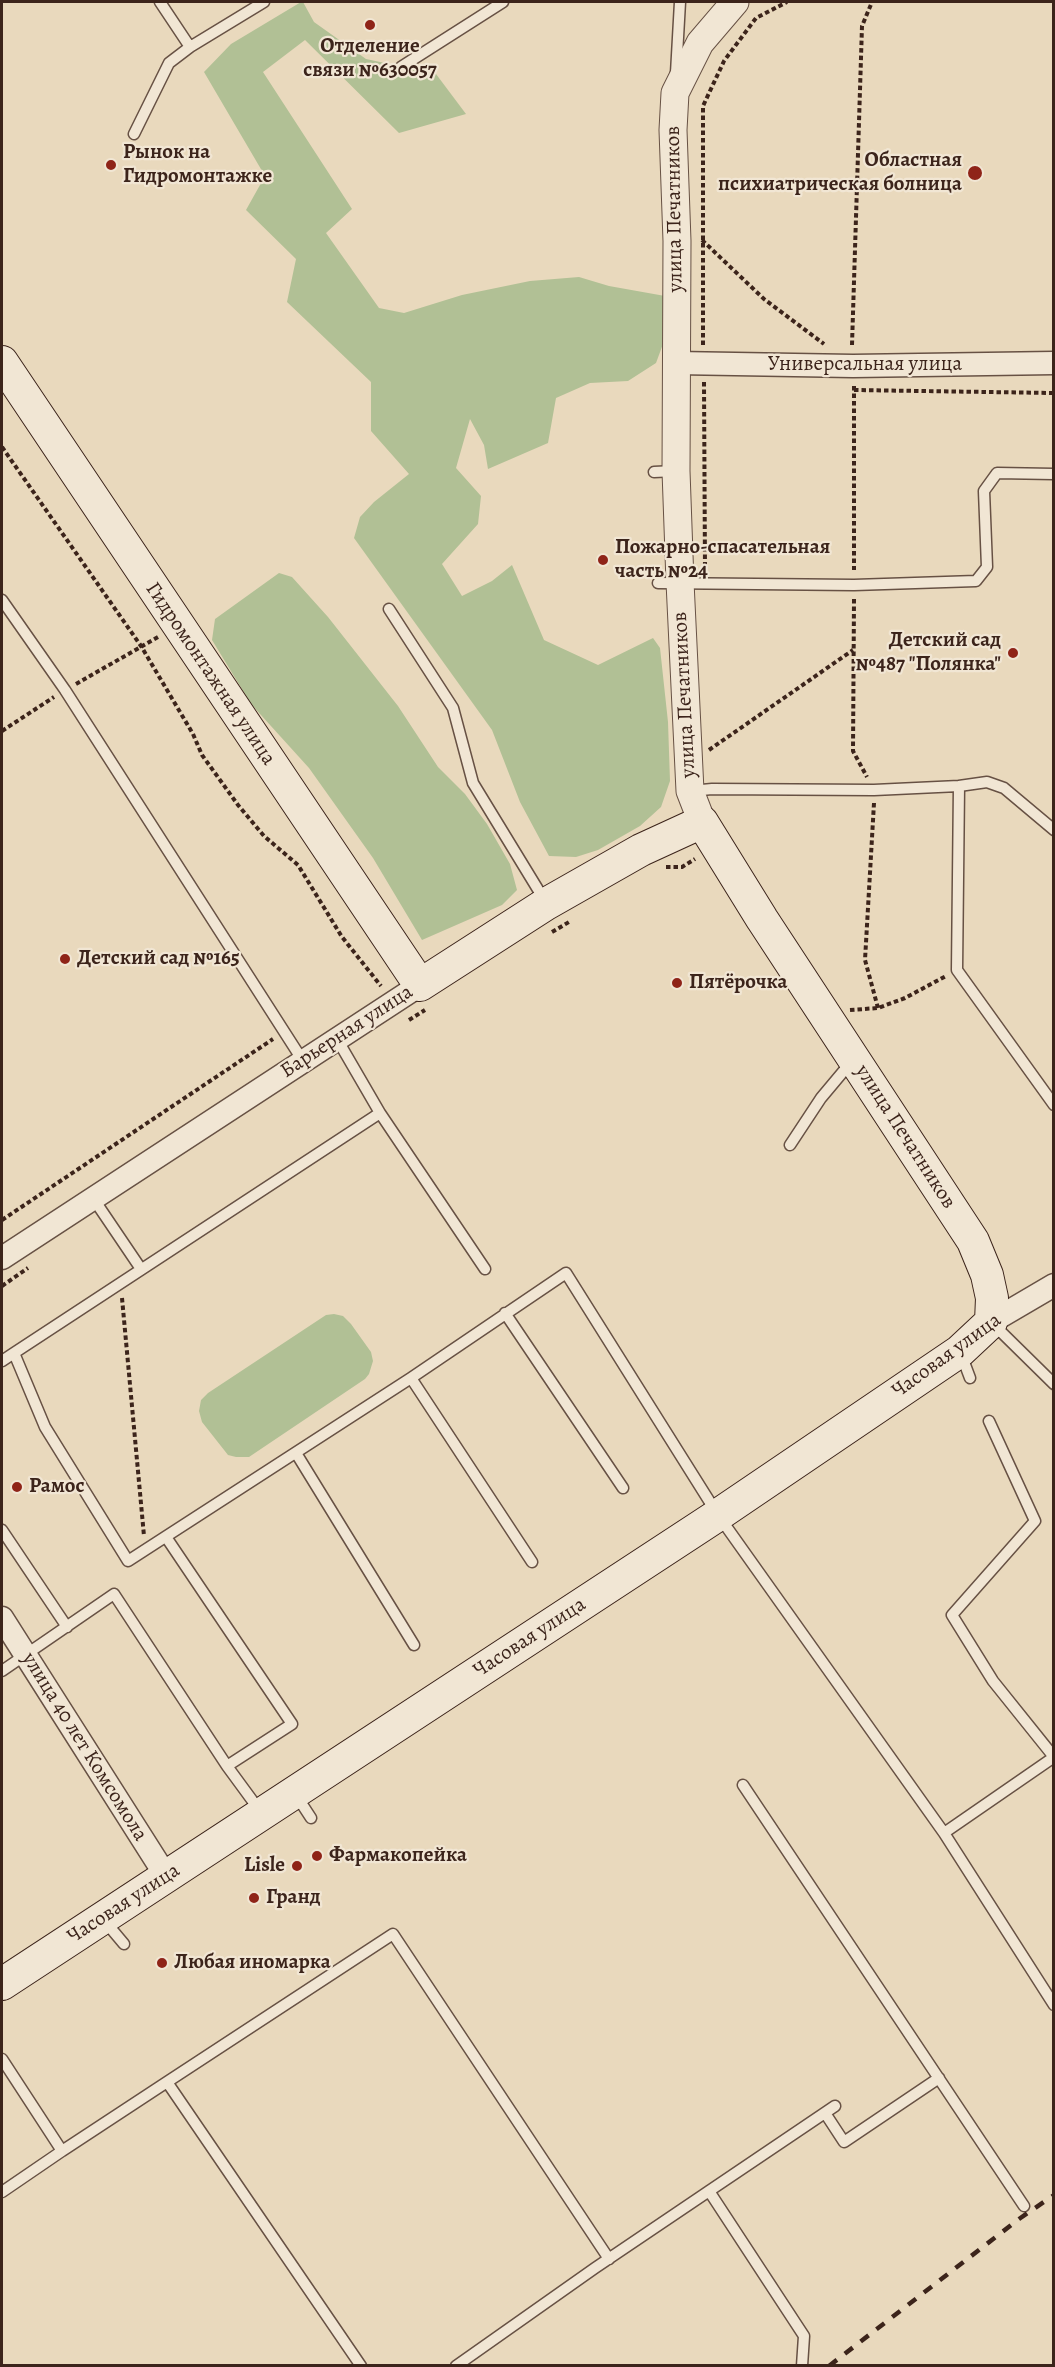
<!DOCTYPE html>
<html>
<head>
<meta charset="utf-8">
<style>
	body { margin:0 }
	#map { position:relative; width:1055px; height:2367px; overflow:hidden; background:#e9d9bd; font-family:Alegreya,serif }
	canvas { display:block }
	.frame { position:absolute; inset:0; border:3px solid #3c241b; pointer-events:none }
</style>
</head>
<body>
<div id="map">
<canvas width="1055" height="2367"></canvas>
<div class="frame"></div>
</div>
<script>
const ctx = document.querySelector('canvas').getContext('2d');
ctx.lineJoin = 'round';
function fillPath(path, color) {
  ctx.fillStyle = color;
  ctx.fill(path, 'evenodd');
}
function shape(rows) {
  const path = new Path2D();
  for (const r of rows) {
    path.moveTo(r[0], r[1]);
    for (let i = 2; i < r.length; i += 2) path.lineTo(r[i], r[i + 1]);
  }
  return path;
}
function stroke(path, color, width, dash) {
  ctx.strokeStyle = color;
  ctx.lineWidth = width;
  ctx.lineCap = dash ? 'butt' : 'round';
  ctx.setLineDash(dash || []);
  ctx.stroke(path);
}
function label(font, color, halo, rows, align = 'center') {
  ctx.font = font + ' Alegreya,serif';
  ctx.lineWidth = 4.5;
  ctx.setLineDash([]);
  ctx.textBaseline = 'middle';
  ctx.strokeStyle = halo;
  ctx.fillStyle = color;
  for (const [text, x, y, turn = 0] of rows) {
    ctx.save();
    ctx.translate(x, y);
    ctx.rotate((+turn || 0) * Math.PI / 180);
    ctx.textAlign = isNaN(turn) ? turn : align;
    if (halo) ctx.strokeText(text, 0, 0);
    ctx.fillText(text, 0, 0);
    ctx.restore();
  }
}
fillPath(shape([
	[301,2,303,2,314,22,366,59,436,74,466,114,399,133,305,40,263,72,352,209,326,233,379,308,404,313,462,295,530,281,579,277,609,286,665,296,670,325,656,363,628,381,590,383,556,398,548,443,488,469,484,445,470,419,456,468,481,496,478,524,442,564,462,596,492,581,512,565,544,640,598,665,653,638,660,648,668,722,670,781,661,807,640,826,598,850,576,857,549,856,520,802,492,730,354,538,360,517,374,502,409,474,371,431,371,382,287,302,296,259,246,210,265,176,204,72,231,44],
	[279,573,292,577,328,617,398,706,438,767,465,794,487,824,510,864,517,890,502,905,422,940,373,858,309,768,251,704,212,640,215,619],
	[334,1314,343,1316,351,1324,371,1352,373,1361,369,1374,365,1379,249,1457,236,1457,228,1455,202,1422,199,1411,201,1400,208,1393,326,1315]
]), '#b1c095');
const service = shape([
	[160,2,190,47,264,2],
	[401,67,503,2],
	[676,73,680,2],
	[134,134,169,63,190,47],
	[654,472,675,471],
	[658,583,854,585,976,581,987,567,984,491,997,473,1054,474],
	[2,600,65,690,303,1061],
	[389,609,453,708,473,783,545,901],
	[959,786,987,782,1004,788,1054,830],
	[691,791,712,789,874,790,959,786,957,970,1054,1105],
	[337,1039,380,1113,14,1353,45,1427,128,1561,411,1378,566,1273,718,1515,944,1833,1054,2005],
	[380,1113,485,1269],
	[790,1145,821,1098,852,1061],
	[93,1198,141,1269],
	[505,1313,623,1488],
	[993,1324,1054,1384],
	[961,1354,970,1378],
	[2,1361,14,1353],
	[411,1378,532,1562],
	[989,1421,1035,1521,952,1615,993,1681,1054,1757],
	[296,1453,414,1645],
	[2,1530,67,1627],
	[166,1537,292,1724,227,1766],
	[2,1671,114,1594,227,1766,260,1811],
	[743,1785,1024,2206],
	[296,1795,311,1818],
	[944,1833,1054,1757],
	[103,1919,124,1944],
	[2,2059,62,2151,167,2082,361,2366],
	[167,2082,393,1934,609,2259],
	[825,2113,844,2142,939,2078],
	[709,2191,804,2336,802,2366],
	[2,2192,62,2151],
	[456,2366,595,2268,835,2106]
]);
const minor = shape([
	[676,363,853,366,1054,363],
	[2,1258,420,985],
	[991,1322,1054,1285],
	[2,1618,166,1876]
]);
const tertiary = shape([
	[702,822,690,791,680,582,676,471,677,241,673,130,675,93,700,43,735,2]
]);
const secondary = shape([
	[2,362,420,985,546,904,641,850,702,822,762,919,973,1241,987,1275,992,1298,991,1322,960,1351,718,1515,2,1984]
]);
stroke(service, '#675144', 13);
stroke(minor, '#675144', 25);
stroke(tertiary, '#675144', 29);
stroke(secondary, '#3c241b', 34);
stroke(shape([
	[702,240,764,299,824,344],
	[703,345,703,106,724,61,756,18,787,2],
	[852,345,862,26,872,2],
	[704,382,705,570],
	[854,386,854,570],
	[854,390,1054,393],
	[2,447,141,646,193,734,202,755,238,805,264,836,298,865,342,937,381,986],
	[854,599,853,751,867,777],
	[76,684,158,637],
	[2,731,54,697],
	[709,750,853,650],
	[874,803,865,960,878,1008],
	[666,867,682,867,695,859],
	[552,932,569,922],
	[850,1010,878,1008,905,998,946,976],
	[409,1020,425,1010],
	[2,1220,273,1039],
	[2,1286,28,1268],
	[122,1298,144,1536]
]), '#3c241b', 4, [4.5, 3]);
stroke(service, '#f1e6d4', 10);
stroke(minor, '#f1e6d4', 22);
stroke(tertiary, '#f1e6d4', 27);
stroke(secondary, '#f1e6d4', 32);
stroke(shape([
	[829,2366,1019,2219,1054,2195]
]), '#3c241b', 4.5, [10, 10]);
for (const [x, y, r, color] of [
	[370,25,6,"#8f2418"],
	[111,165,6,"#8f2418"],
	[975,173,8,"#8f2418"],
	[603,560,6,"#8f2418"],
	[1013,653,6,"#8f2418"],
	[65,959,6,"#8f2418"],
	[677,983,6,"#8f2418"],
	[17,1487,6,"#8f2418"],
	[317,1856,6,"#8f2418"],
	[297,1866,6,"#8f2418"],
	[254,1898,6,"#8f2418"],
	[162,1963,6,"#8f2418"]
]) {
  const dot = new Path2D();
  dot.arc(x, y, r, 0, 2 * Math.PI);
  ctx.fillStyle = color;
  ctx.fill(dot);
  stroke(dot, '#f1e6d4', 2);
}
label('bold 21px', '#3c241b', '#f1e6d4', [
	["Отделение",370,47,"center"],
	["связи №630057",370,71,"center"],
	["Рынок на",123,153],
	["Гидромонтажке",123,177],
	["Областная",962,161,"right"],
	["психиатрическая болница",962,185,"right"],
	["Пожарно-спасательная",615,548],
	["часть №24",615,572],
	["Детский сад",1001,641,"right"],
	["№487 \"Полянка\"",1001,665,"right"],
	["Детский сад №165",77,959],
	["Пятёрочка",689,983],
	["Рамос",29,1487],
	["Фармакопейка",329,1856],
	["Lisle",285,1866,"right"],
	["Гранд",266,1898],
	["Любая иномарка",174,1963]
], 'left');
label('21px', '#3c241b', '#f1e6d4', [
	["улица Печатников",675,209,-91],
	["Универсальная улица",865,365],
	["Гидромонтажная улица",210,674,56],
	["улица Печатников",685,695,-93],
	["Барьерная улица",347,1032,-33],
	["улица Печатников",905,1137,57],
	["Часовая улица",947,1356,-36],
	["Часовая улица",530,1638,-33],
	["улица 40 лет Комсомола",84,1747,58],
	["Часовая улица",124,1904,-33]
]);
</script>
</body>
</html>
